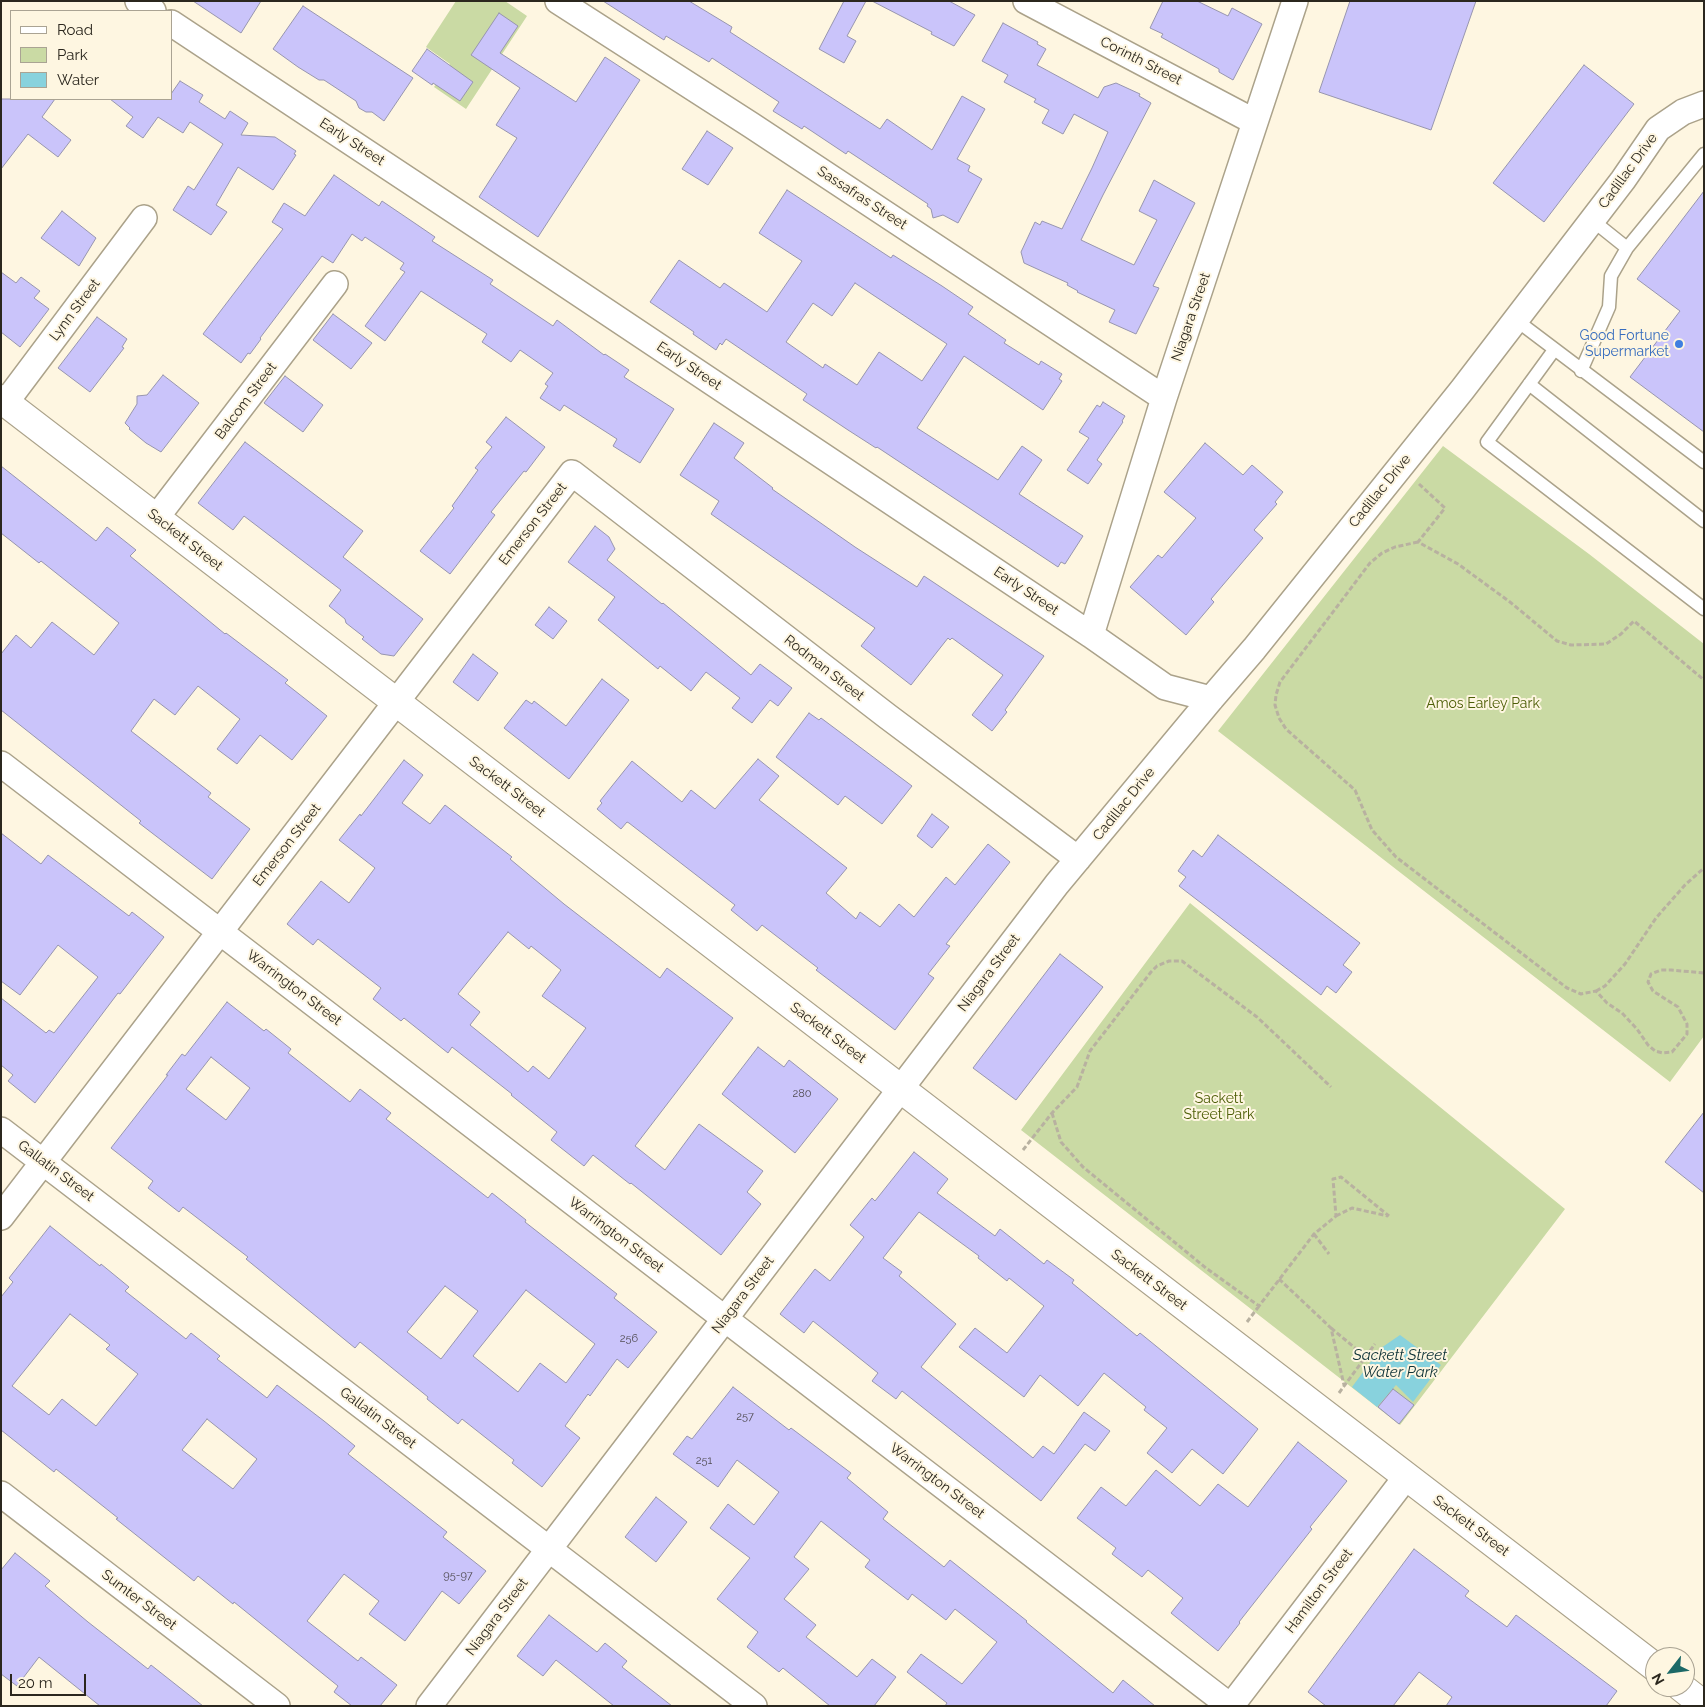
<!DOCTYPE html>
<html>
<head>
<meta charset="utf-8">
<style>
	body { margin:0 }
	#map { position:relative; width:1705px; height:1707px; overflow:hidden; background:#fef6e1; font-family:Raleway,sans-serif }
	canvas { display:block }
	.frame { position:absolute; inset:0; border:2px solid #2b271e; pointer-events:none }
	.legend { position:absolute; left:10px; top:10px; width:162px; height:90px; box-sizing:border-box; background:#fef6e1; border:1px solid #aaa393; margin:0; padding:6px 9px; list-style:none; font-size:15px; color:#2b271e }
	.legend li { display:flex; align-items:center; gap:10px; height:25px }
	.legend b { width:25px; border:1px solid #aaa393 }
	.north { position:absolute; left:1645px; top:1647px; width:50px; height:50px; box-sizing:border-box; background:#fef6e1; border:1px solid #aaa393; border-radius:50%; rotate:240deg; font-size:14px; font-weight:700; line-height:20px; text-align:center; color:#2b271e }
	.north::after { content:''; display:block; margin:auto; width:18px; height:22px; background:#1c6967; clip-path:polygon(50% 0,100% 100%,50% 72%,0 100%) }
	.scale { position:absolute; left:10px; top:1674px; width:76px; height:22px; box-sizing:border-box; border:2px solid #2b271e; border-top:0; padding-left:6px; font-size:15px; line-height:18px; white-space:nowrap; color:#2b271e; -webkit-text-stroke:4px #fef6e1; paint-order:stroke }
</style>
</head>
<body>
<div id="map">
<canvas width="1705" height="1707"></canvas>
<div class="frame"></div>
<ul class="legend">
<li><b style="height:6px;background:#fff"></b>Road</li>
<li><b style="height:14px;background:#cadaa4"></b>Park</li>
<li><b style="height:14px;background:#88d2dd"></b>Water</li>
</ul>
<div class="north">N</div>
<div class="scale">20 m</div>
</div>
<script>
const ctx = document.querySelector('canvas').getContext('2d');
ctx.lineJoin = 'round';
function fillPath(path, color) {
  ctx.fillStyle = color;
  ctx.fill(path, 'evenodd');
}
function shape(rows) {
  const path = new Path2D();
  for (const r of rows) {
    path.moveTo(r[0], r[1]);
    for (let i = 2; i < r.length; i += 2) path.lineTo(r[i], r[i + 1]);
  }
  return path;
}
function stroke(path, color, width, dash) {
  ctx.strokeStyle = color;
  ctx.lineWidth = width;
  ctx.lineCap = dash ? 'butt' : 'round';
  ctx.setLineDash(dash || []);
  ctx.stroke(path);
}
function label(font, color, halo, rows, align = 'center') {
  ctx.font = font + ' Raleway,sans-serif';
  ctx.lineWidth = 4;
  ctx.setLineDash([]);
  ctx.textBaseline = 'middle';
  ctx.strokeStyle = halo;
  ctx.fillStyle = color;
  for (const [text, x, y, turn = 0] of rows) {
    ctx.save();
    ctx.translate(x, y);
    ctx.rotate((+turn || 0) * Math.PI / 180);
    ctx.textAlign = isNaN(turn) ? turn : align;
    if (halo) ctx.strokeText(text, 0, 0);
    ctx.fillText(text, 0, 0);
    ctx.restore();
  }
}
fillPath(shape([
	[456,1,505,1,527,16,466,109,434,87,450,64,426,47],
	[1443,446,1589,554,1704,644,1704,1036,1670,1082,1218,731],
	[1190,903,1565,1209,1400,1425,1021,1130]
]), '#cadaa4');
fillPath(shape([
	[1400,1335,1441,1365,1413,1402,1396,1385,1377,1407,1352,1387,1381,1348]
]), '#88d2dd');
const building = shape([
	[193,1,261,1,241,33,193,1],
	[603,1,689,1,732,27,730,32,880,129,887,119,932,150,962,96,985,109,957,159,970,166,968,171,982,179,958,223,943,215,933,218,931,209,927,206,928,204,848,151,846,154,804,126,802,129,773,111,779,102,712,58,709,62,666,36,664,40,603,1],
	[844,1,866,1,847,36,856,41,844,63,819,49,844,1],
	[872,1,949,1,975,15,954,46,931,34,932,32,872,1],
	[1163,1,1197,1,1228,16,1232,8,1262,24,1233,80,1219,72,1219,69,1161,37,1163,34,1150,28,1163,1],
	[1350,1,1476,1,1431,130,1319,92,1350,1],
	[303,6,413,78,384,121,372,112,366,112,359,108,356,101,324,80,319,80,298,67,273,49,303,6],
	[499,13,518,26,500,53,576,102,605,57,640,80,538,237,479,197,517,138,496,125,520,88,471,55,499,13],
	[1003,23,1038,42,1037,44,1046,49,1037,65,1098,98,1104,87,1116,83,1140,94,1139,96,1151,103,1103,195,1081,240,1134,265,1157,220,1139,211,1154,180,1195,203,1153,286,1159,288,1136,334,1109,322,1115,310,1077,292,1078,291,1067,285,1068,283,1024,263,1021,252,1035,222,1040,225,1042,221,1062,229,1092,168,1108,132,1074,114,1063,134,1042,123,1049,110,1034,102,1036,99,1004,82,1008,75,982,61,1003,23],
	[427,49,473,82,460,101,433,83,432,85,412,71,427,49],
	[1584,65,1634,104,1544,222,1493,183,1584,65],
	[180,81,203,95,199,102,225,119,230,111,248,123,241,135,275,137,296,151,294,154,296,155,273,190,238,167,216,205,227,212,211,235,173,210,188,186,194,190,223,144,190,122,183,133,158,117,143,138,126,126,133,117,110,99,171,99,171,94,180,81],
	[1,99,55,99,42,117,71,140,58,157,28,134,1,169,1,99],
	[707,131,733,148,708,185,682,169,707,131],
	[334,175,379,206,382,201,416,224,435,237,432,241,493,280,490,284,553,326,557,320,604,355,605,354,629,370,624,377,674,409,640,463,613,446,617,439,564,405,560,411,540,398,548,386,545,384,553,373,520,350,511,362,482,342,487,334,421,291,385,341,365,326,405,272,400,269,404,263,365,237,362,241,352,234,333,263,322,256,260,338,261,339,250,354,248,353,241,363,203,334,283,229,272,222,284,203,305,216,334,175],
	[787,190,891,258,893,255,942,286,973,307,968,314,1006,340,1004,343,1039,365,1041,361,1062,374,1059,379,1062,381,1043,410,964,356,917,428,998,480,1022,446,1042,460,1019,494,1083,536,1065,564,1061,562,1058,567,877,447,876,448,848,430,803,400,807,394,726,339,722,345,720,343,716,350,693,334,694,332,650,302,679,260,720,288,724,283,767,312,802,261,759,233,787,190],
	[855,283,947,344,922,381,879,352,857,385,825,364,823,368,786,342,813,303,832,316,855,283],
	[1704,191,1704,432,1630,377,1680,311,1637,279,1704,191],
	[62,211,96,238,79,266,41,238,62,211],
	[1,272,16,283,21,277,40,291,34,298,49,309,20,347,1,332,1,272],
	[333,314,372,343,351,369,313,340,333,314],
	[97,317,127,339,122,347,124,348,90,392,58,368,97,317],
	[163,375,199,403,161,452,146,443,129,429,130,428,125,423,137,404,137,396,147,395,163,375],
	[285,376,323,405,303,432,264,403,285,376],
	[1103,402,1125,416,1122,421,1123,422,1097,460,1102,464,1088,484,1067,470,1089,438,1079,432,1097,405,1100,407,1103,402],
	[506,417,545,447,526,472,524,471,491,512,495,515,450,574,420,551,454,508,452,506,478,470,475,468,492,447,486,442,506,417],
	[714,423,744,443,734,458,773,488,772,489,855,547,917,587,924,576,1044,656,1005,710,1007,712,992,731,972,715,1003,675,952,638,950,640,948,638,911,685,861,646,875,628,711,514,719,501,680,475,714,423],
	[245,442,363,531,343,557,423,619,394,656,381,654,362,639,364,637,346,623,345,619,329,606,341,590,244,516,233,530,198,503,245,442],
	[1205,443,1243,475,1252,465,1283,492,1275,502,1277,504,1254,530,1263,538,1211,599,1214,602,1186,635,1130,587,1158,555,1162,558,1196,518,1164,492,1205,443],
	[1,466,96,541,107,527,136,550,130,556,225,634,226,633,288,680,285,683,327,716,292,760,260,735,237,764,217,749,240,719,198,686,175,715,154,699,131,731,211,793,208,797,250,829,212,879,139,823,141,821,1,710,1,654,16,635,31,648,52,622,94,655,119,623,41,561,39,563,1,533,1,466],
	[595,526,609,537,615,549,607,560,662,604,663,603,751,675,760,664,792,688,778,706,770,700,752,723,732,708,740,698,706,672,691,691,660,666,658,669,598,620,615,597,568,562,595,526],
	[549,607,567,621,553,639,535,625,549,607],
	[473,654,498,673,478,701,453,682,473,654],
	[602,679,629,700,569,779,504,728,526,700,532,704,534,701,566,726,602,679],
	[809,713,819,720,821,718,912,786,882,824,845,796,838,805,776,757,809,713],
	[758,759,779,776,759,800,847,868,826,893,856,919,860,912,880,927,899,904,914,917,946,877,955,885,988,844,1010,862,946,944,950,946,928,974,934,978,895,1030,816,970,818,968,762,925,757,931,731,910,735,905,629,823,627,822,621,829,597,809,602,803,600,801,632,761,682,802,691,790,715,809,758,759],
	[404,760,423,775,402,803,430,824,445,805,512,857,510,859,564,904,660,978,667,968,733,1018,635,1146,665,1170,699,1124,763,1171,747,1192,761,1204,721,1255,631,1183,630,1184,593,1155,584,1166,551,1140,557,1132,511,1095,512,1094,452,1047,448,1053,404,1018,401,1021,373,999,381,988,318,939,313,945,287,924,321,881,349,903,375,868,339,840,360,814,361,816,404,760],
	[508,932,529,949,531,946,561,970,542,996,586,1028,549,1079,533,1066,528,1072,470,1025,480,1012,458,994,508,932],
	[932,814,949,827,932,848,917,836,932,814],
	[1,833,41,864,48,855,129,916,132,912,164,937,120,994,118,993,35,1103,8,1081,13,1075,1,1065,1,998,46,1033,49,1030,54,1033,98,977,58,945,20,995,1,981,1,833],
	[1218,835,1360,943,1343,965,1352,972,1336,993,1327,986,1321,995,1179,886,1186,877,1178,871,1193,850,1202,857,1218,835],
	[1060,954,1103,987,1016,1100,973,1068,1060,954],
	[227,1002,264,1031,266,1029,291,1049,288,1053,350,1102,360,1089,391,1113,386,1119,488,1198,492,1193,526,1220,525,1222,617,1294,614,1298,657,1332,628,1368,617,1359,590,1396,588,1394,565,1426,580,1438,542,1487,512,1463,514,1460,462,1419,458,1424,427,1399,428,1397,360,1342,355,1348,246,1259,248,1257,183,1207,179,1212,148,1188,153,1181,111,1148,168,1075,166,1075,182,1054,185,1056,227,1002],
	[211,1057,250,1088,226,1120,186,1089,211,1057],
	[445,1286,478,1311,441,1359,407,1332,445,1286],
	[526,1290,595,1344,566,1383,540,1363,518,1392,473,1356,526,1290],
	[758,1047,784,1067,789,1060,838,1099,795,1153,722,1094,758,1047],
	[1704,1112,1704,1193,1665,1162,1704,1112],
	[914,1152,948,1179,937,1193,995,1236,1000,1229,1044,1264,1047,1260,1074,1280,1072,1283,1137,1336,1140,1333,1258,1429,1223,1474,1192,1449,1172,1473,1147,1453,1167,1428,1144,1410,1146,1407,1104,1373,1078,1406,1040,1375,1024,1397,959,1347,975,1328,1007,1353,1044,1306,1009,1278,1007,1281,978,1258,979,1256,919,1212,883,1258,902,1272,899,1276,956,1324,921,1367,1033,1458,1043,1446,1054,1454,1084,1412,1110,1431,1095,1451,1085,1444,1041,1501,902,1391,896,1399,872,1381,878,1373,813,1321,804,1333,780,1314,815,1269,830,1281,864,1237,850,1225,872,1198,875,1201,914,1152],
	[50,1226,100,1266,101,1264,129,1287,125,1291,186,1339,191,1333,220,1356,217,1359,267,1398,277,1385,324,1421,355,1446,348,1454,447,1532,443,1537,486,1571,459,1604,442,1591,405,1641,369,1614,379,1601,344,1574,307,1621,358,1661,361,1657,397,1685,380,1706,352,1706,334,1692,338,1686,234,1602,233,1604,198,1576,194,1581,116,1519,118,1518,56,1469,54,1472,1,1430,1,1297,13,1282,9,1278,50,1226],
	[70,1314,110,1345,106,1349,138,1374,96,1426,62,1399,49,1415,12,1386,70,1314],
	[207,1419,257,1459,233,1489,182,1450,207,1419],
	[733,1387,789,1430,791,1428,851,1473,847,1478,888,1512,883,1519,944,1567,950,1560,1027,1621,1026,1622,1113,1693,1123,1680,1155,1706,945,1706,947,1703,907,1672,921,1654,962,1684,997,1642,955,1609,946,1620,912,1594,908,1600,865,1567,870,1560,821,1521,794,1557,809,1569,784,1599,816,1625,806,1637,857,1677,872,1659,896,1677,874,1706,830,1706,783,1668,779,1672,747,1647,758,1632,717,1599,750,1558,710,1528,728,1504,754,1525,779,1492,737,1460,718,1487,673,1454,687,1436,692,1439,733,1387],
	[1393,1389,1414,1405,1399,1424,1378,1407,1393,1389],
	[1298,1442,1347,1481,1310,1527,1312,1529,1239,1622,1240,1623,1218,1651,1171,1613,1183,1598,1148,1570,1142,1577,1112,1554,1116,1548,1077,1518,1101,1487,1126,1506,1156,1470,1200,1506,1218,1484,1248,1507,1298,1442],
	[656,1497,687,1522,656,1562,625,1537,656,1497],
	[1414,1549,1469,1591,1465,1596,1507,1627,1516,1615,1617,1691,1606,1706,1446,1706,1452,1697,1419,1672,1393,1706,1326,1706,1308,1692,1414,1549],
	[15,1553,50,1581,45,1586,88,1622,148,1669,151,1665,203,1706,100,1706,39,1657,17,1686,1,1674,1,1570,15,1553],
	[549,1615,597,1652,605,1643,627,1661,622,1667,672,1706,614,1706,556,1660,543,1676,517,1656,549,1615]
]);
fillPath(building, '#cac4fa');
stroke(building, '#9795ae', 1);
const service = shape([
	[1627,248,1704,154],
	[1516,320,1704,462],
	[1554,350,1487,442,1704,609],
	[1581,371,1609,307,1611,276,1627,248,1592,220],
	[1529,384,1704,521]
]);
const minor = shape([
	[138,1,153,11],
	[558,1,751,125,1164,398],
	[1026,1,1255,122],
	[171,23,550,274,1091,635,1165,687,1211,699],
	[6,402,144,218],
	[156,518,335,284],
	[1091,635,1164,398,1295,1],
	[1,764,1230,1706],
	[1,1130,754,1706],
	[1,1217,572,473,887,716,1078,859],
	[1,1494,277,1706],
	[429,1706,1057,884,1211,699,1254,649,1462,390,1623,180,1658,129,1683,112,1704,104],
	[1231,1706,1406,1477]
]);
const tertiary = shape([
	[1,399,1655,1667],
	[1681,1687,1704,1705]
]);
stroke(service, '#aba28a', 15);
stroke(minor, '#aba28a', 28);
stroke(tertiary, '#aba28a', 30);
stroke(shape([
	[1419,484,1445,508,1418,542,1458,564,1510,602,1557,641,1571,645,1606,644,1621,634,1634,621,1704,680],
	[1418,542,1395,547,1382,553,1370,563,1280,682,1276,695,1275,705,1279,718,1286,729,1355,790,1372,830,1396,857,1567,988,1581,994,1596,991,1607,1003,1622,1013,1637,1029,1648,1045,1655,1051,1663,1053,1672,1052,1687,1034,1687,1024,1678,1007,1653,991,1648,982,1651,974,1661,970,1671,970,1704,973],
	[1596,991,1605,986,1625,964,1656,918,1685,885,1704,868],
	[1052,1113,1061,1142,1083,1167,1206,1268,1259,1306,1314,1234,1336,1216,1333,1179,1341,1177,1389,1216],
	[1023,1150,1052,1113,1077,1087,1090,1051,1151,972,1157,966,1169,961,1182,961,1257,1017,1331,1087],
	[1336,1216,1352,1208,1388,1216],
	[1314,1234,1329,1254],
	[1279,1279,1331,1328,1344,1385],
	[1247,1322,1259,1306],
	[1331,1328,1366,1357],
	[1339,1393,1375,1344]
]), '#b8b1a0', 3, [5, 2.5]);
stroke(service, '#fff', 12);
stroke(minor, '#fff', 25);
stroke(tertiary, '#fff', 28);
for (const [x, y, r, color] of [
	[1679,344,5,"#3f7fe0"]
]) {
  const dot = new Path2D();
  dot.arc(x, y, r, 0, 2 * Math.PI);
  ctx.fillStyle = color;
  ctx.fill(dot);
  stroke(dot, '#fef6e1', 2);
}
label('11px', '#534e55', null, [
	["280",802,1094],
	["256",629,1339],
	["257",745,1417],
	["251",704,1461],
	["95-97",458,1576]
]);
label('14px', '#2b271e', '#fef6e1', [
	["Corinth Street",1141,61,27],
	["Early Street",352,142,33],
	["Cadillac Drive",1628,171,-54],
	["Sassafras Street",862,198,33],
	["Lynn Street",75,310,-53],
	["Niagara Street",1191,317,-71],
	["Early Street",689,366,34],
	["Balcom Street",246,401,-53],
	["Cadillac Drive",1380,491,-51],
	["Emerson Street",533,524,-52],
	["Sackett Street",185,540,38],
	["Early Street",1026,591,34],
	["Rodman Street",824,668,38],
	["Sackett Street",507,787,37],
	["Cadillac Drive",1124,804,-51],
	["Emerson Street",287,845,-52],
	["Niagara Street",989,973,-53],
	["Warrington Street",294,988,37],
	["Sackett Street",828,1033,37],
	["Gallatin Street",56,1171,37],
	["Warrington Street",616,1235,37],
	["Sackett Street",1149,1280,37],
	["Niagara Street",743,1295,-53],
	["Gallatin Street",378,1418,37],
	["Warrington Street",937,1481,37],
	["Sackett Street",1471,1526,37],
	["Hamilton Street",1319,1591,-53],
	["Sumter Street",139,1600,37],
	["Niagara Street",497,1617,-53]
]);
label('14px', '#366cbe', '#fef6e1', [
	["Good Fortune",1669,336],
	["Supermarket",1669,352]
], 'right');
label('14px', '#4d5e07', '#fef6e1', [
	["Amos Earley Park",1483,704],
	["Sackett",1219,1099],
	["Street Park",1219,1115]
]);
label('italic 15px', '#0d3237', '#fef6e1', [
	["Sackett Street",1400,1355],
	["Water Park",1400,1372]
]);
</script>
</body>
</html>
